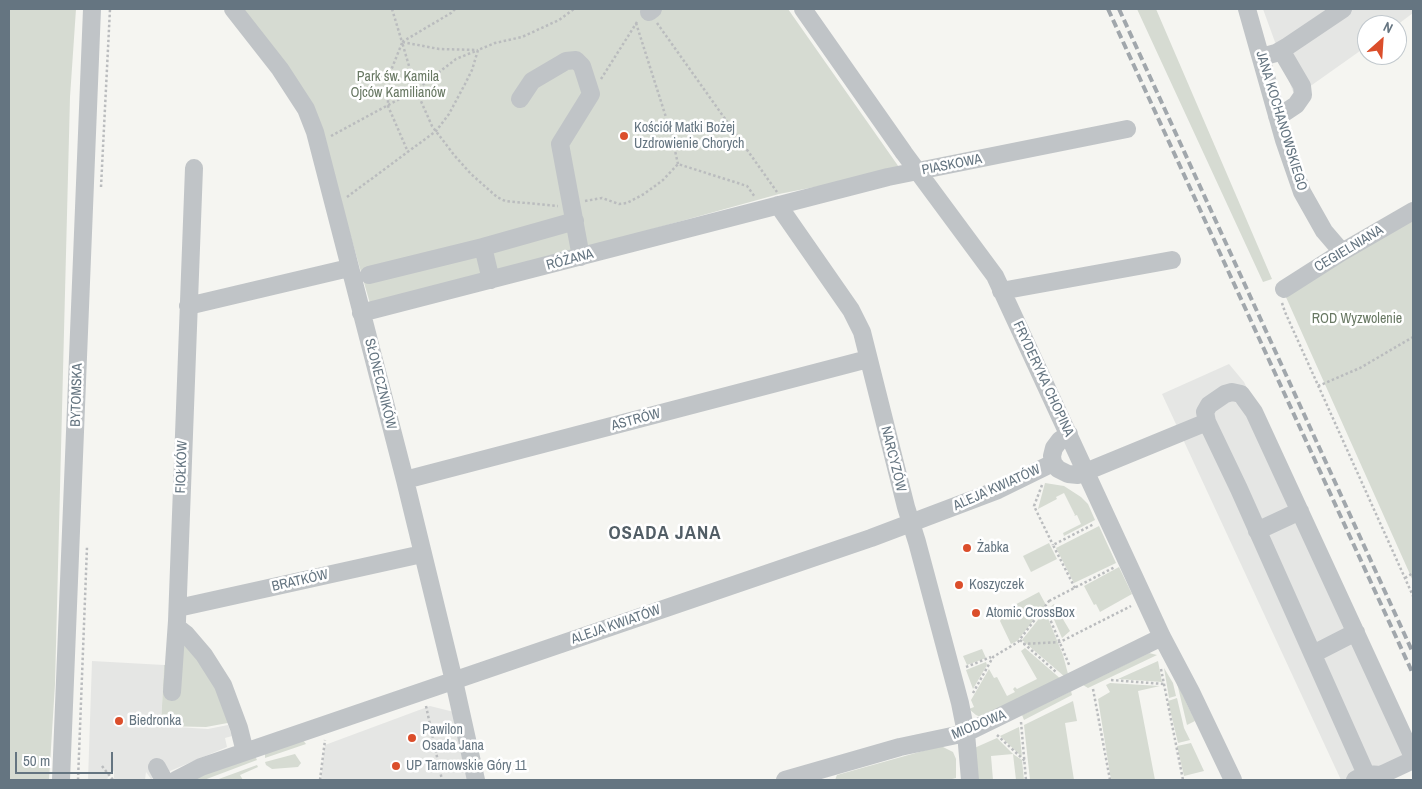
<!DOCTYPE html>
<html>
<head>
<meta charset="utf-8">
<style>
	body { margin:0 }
	#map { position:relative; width:1422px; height:789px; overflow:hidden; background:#f5f5f1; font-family:"Archivo Narrow",sans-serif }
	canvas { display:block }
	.frame { position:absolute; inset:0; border:10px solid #657581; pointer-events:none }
	.north { position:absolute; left:1357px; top:15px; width:50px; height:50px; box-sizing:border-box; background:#fff; border:1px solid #c1c8cd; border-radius:50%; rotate:26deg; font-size:14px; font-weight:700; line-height:20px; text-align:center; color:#657581 }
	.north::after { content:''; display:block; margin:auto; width:18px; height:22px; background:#db4e2b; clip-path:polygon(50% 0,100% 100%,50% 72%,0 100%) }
	.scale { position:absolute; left:15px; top:752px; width:98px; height:22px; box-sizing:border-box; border:2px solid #657581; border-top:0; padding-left:6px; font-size:15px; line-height:18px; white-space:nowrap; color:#657581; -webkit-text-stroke:4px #fff; paint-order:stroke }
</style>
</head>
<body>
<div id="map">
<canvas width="1422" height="789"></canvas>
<div class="frame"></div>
<div class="north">N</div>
<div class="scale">50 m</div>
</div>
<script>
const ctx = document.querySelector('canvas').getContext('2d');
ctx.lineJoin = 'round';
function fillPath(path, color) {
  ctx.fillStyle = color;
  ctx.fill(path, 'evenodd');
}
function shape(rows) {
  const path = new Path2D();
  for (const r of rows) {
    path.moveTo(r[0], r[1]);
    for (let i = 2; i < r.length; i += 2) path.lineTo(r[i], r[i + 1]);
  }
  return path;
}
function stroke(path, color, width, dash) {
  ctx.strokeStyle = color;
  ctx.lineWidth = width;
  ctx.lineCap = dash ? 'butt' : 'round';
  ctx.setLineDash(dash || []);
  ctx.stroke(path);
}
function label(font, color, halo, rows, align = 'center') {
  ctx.font = font + ' "Archivo Narrow",sans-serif';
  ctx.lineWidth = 5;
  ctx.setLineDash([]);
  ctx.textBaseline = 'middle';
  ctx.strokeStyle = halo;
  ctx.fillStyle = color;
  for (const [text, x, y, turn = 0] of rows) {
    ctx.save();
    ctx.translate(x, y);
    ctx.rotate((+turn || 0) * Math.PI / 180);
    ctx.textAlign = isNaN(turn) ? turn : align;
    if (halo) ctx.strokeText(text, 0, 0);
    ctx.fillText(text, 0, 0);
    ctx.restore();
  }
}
fillPath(shape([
	[1263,9,1413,9,1413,13,1397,25,1367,25,1367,46,1295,97],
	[1229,364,1244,382,1413,741,1385,780,1341,780,1162,394],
	[92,661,164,665,161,726,208,729,228,725,232,736,225,738,227,747,151,779,146,772,145,780,114,780,114,771,109,774,107,780,88,780],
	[430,706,454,712,470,780,321,780,325,745]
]), '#e5e6e4');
fillPath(shape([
	[9,9,76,9,70,97,55,684,49,780,9,780],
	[243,9,788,9,901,170,779,194,371,307,315,111],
	[1137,9,1156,9,1272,279,1263,282],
	[1413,219,1413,581,1285,295],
	[1045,483,1064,486,1081,497,1088,504,1095,520,1064,536,1063,533,1081,524,1077,515,1074,516,1075,515,1064,493,1056,497,1057,499,1038,509],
	[1099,526,1116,563,1074,583,1056,548],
	[1049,543,1057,559,1031,572,1023,556],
	[1119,567,1132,594,1100,612,1096,604,1094,605,1084,586],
	[1039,592,1046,605,1017,641,1011,644,1000,621,1007,609],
	[1054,604,1070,631,1062,638,1049,608],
	[1045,611,1063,655,1068,674,1065,677,1022,640],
	[178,636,202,659,233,722,206,727,161,726,164,665,166,665],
	[1025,648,1062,680,985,719,976,715,969,709,974,707,971,700,989,669,994,678,997,677,1007,696,1015,692,1013,689,1015,687,1017,689,1037,679,1021,651],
	[982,649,986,658,967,665,963,656],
	[1149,653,1157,655,1088,688,1083,685],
	[1158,661,1162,682,1118,679],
	[986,662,987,665,973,689,966,670],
	[1164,668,1173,683,1176,696,1169,698],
	[1110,683,1160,686,1138,691,1155,780,1111,780,1098,699,1110,692,1106,685],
	[1177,683,1195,721,1187,725],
	[1071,691,1072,695,1024,720,1022,715],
	[1177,698,1184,728,1190,740,1178,743,1168,701],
	[1073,701,1077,721,1065,723,1074,780,1030,780,1024,725],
	[1019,727,1022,757,1000,736],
	[997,738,1013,754,1022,760,1024,780,1016,780,1013,754,991,756,993,780,973,780,972,749],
	[303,740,306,744,265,758,265,753],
	[1191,743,1204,771,1184,776,1177,746],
	[937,747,943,747,953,752,956,759,956,778,948,780,835,780,837,775],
	[295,754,301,763,298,767,272,769,266,765,265,762],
	[255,756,257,760,204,780,190,780],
	[257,765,258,767,240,775,243,780,216,780]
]), '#d6dbd2');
stroke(shape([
	[392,9,402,42,439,49,477,50],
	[455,9,451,13,402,42,416,90,432,126,454,155,471,174,497,197,505,201,558,206],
	[636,23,671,133,678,164],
	[657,23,777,192],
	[402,43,388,78,388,106,408,152],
	[601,79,637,22],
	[331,136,416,90,456,59,478,50],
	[101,187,110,9],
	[347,197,436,131,449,114,465,84,472,70,478,50,495,43,522,37,559,20,574,9],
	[585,201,602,198,619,204,627,203,644,194,663,180,678,164,747,186,755,197],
	[1282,303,1285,312,1413,596],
	[1318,386,1360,368,1413,337],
	[1042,485,1034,506,1053,545],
	[1405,578,1413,573],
	[1075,588,1053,545,1094,524],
	[1049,601,1115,567],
	[1045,607,1070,667],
	[1020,640,1056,672],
	[1023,644,1060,642,1131,606],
	[966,667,991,657],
	[1161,669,1183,780],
	[1111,680,1164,684],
	[1093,689,1110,780],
	[973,693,993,657,1018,642,1049,601,1050,598],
	[426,706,442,780],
	[1021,722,1026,780],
	[997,735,1025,761],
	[102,766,113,780],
	[78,780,87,547],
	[320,780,325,740]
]), '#babcbe', 2.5, [2.5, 2.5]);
stroke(shape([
	[233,9,280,69,306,109,315,132,405,480,454,681,476,780],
	[803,9,904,153,995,276,1162,637,1191,692,1233,780],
	[1247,9,1284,140,1302,192,1324,231,1342,252],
	[649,12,653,9],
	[1261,57,1276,53,1288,46,1343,9],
	[520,99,532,81,566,61,576,60,582,66,591,94,560,144,581,257],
	[1277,116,1284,113,1296,105,1303,95,1302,86,1281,50],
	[778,205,851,310,862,332,906,507,917,542,960,703,966,733,970,780],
	[369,275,483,247],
	[491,280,483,247,575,221],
	[1284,289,1342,252,1413,211],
	[1001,291,1172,260],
	[188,306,349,268],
	[361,313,888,177,1127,129],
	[1069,434,1060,440,1054,448,1052,456,1053,463,1058,469,1068,474,1078,475,1207,422],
	[405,480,868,359],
	[1257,531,1300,511],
	[178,608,422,554],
	[177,627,186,634,204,655,223,685,239,728,245,752],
	[1313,654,1356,632],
	[172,692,177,621,194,168],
	[157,767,164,780],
	[61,780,92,9],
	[176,780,201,767,245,752,871,538,998,490,1053,463],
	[785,780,900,747,966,733,1162,637],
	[1355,780,1366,774,1381,775,1413,760],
	[1375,780,1366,774,1239,489,1207,422,1205,412,1209,405,1225,394,1232,392,1241,394,1254,412,1413,757]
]), '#c0c4c7', 18);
stroke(shape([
	[1108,9,1413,674],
	[1119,9,1413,653]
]), '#a1a7ac', 4, [8, 4]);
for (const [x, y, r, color] of [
	[624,136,5,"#db4e2b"],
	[967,548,5,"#db4e2b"],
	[959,585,5,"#db4e2b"],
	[976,613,5,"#db4e2b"],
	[119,721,5,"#db4e2b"],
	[412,738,5,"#db4e2b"],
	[396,766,5,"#db4e2b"]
]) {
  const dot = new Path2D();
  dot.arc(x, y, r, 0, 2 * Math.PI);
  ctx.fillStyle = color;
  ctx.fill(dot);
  stroke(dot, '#fff', 2);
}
label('14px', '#687863', '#fff', [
	["Park św. Kamila",398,77],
	["Ojców Kamilianów",398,93],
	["ROD Wyzwolenie",1357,319]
]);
label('14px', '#657581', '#fff', [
	["JANA KOCHANOWSKIEGO",1281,121,73],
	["PIASKOWA",952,165,-11],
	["CEGIELNIANA",1349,249,-31],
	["RÓŻANA",570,260,-15],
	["FRYDERYKA CHOPINA",1043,379,65],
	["SŁONECZNIKÓW",380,384,76],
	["BYTOMSKA",77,395,-88],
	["ASTRÓW",636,420,-15],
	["NARCYZÓW",893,459,76],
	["FIOŁKÓW",182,467,-88],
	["ALEJA KWIATÓW",997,488,-24],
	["BRATKÓW",300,581,-13],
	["ALEJA KWIATÓW",616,625,-19],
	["MIODOWA",979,725,-22]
]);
label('14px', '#657581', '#fff', [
	["Kościół Matki Bożej",634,128],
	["Uzdrowienie Chorych",634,144],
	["Żabka",977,548],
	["Koszyczek",969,585],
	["Atomic CrossBox",986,613],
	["Biedronka",129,721],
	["Pawilon",422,730],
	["Osada Jana",422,746],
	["UP Tarnowskie Góry 11",406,766]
], 'left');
ctx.letterSpacing = '1px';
label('bold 19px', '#525e66', '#fff', [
	["OSADA JANA",665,534]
]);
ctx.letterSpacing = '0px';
</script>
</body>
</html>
